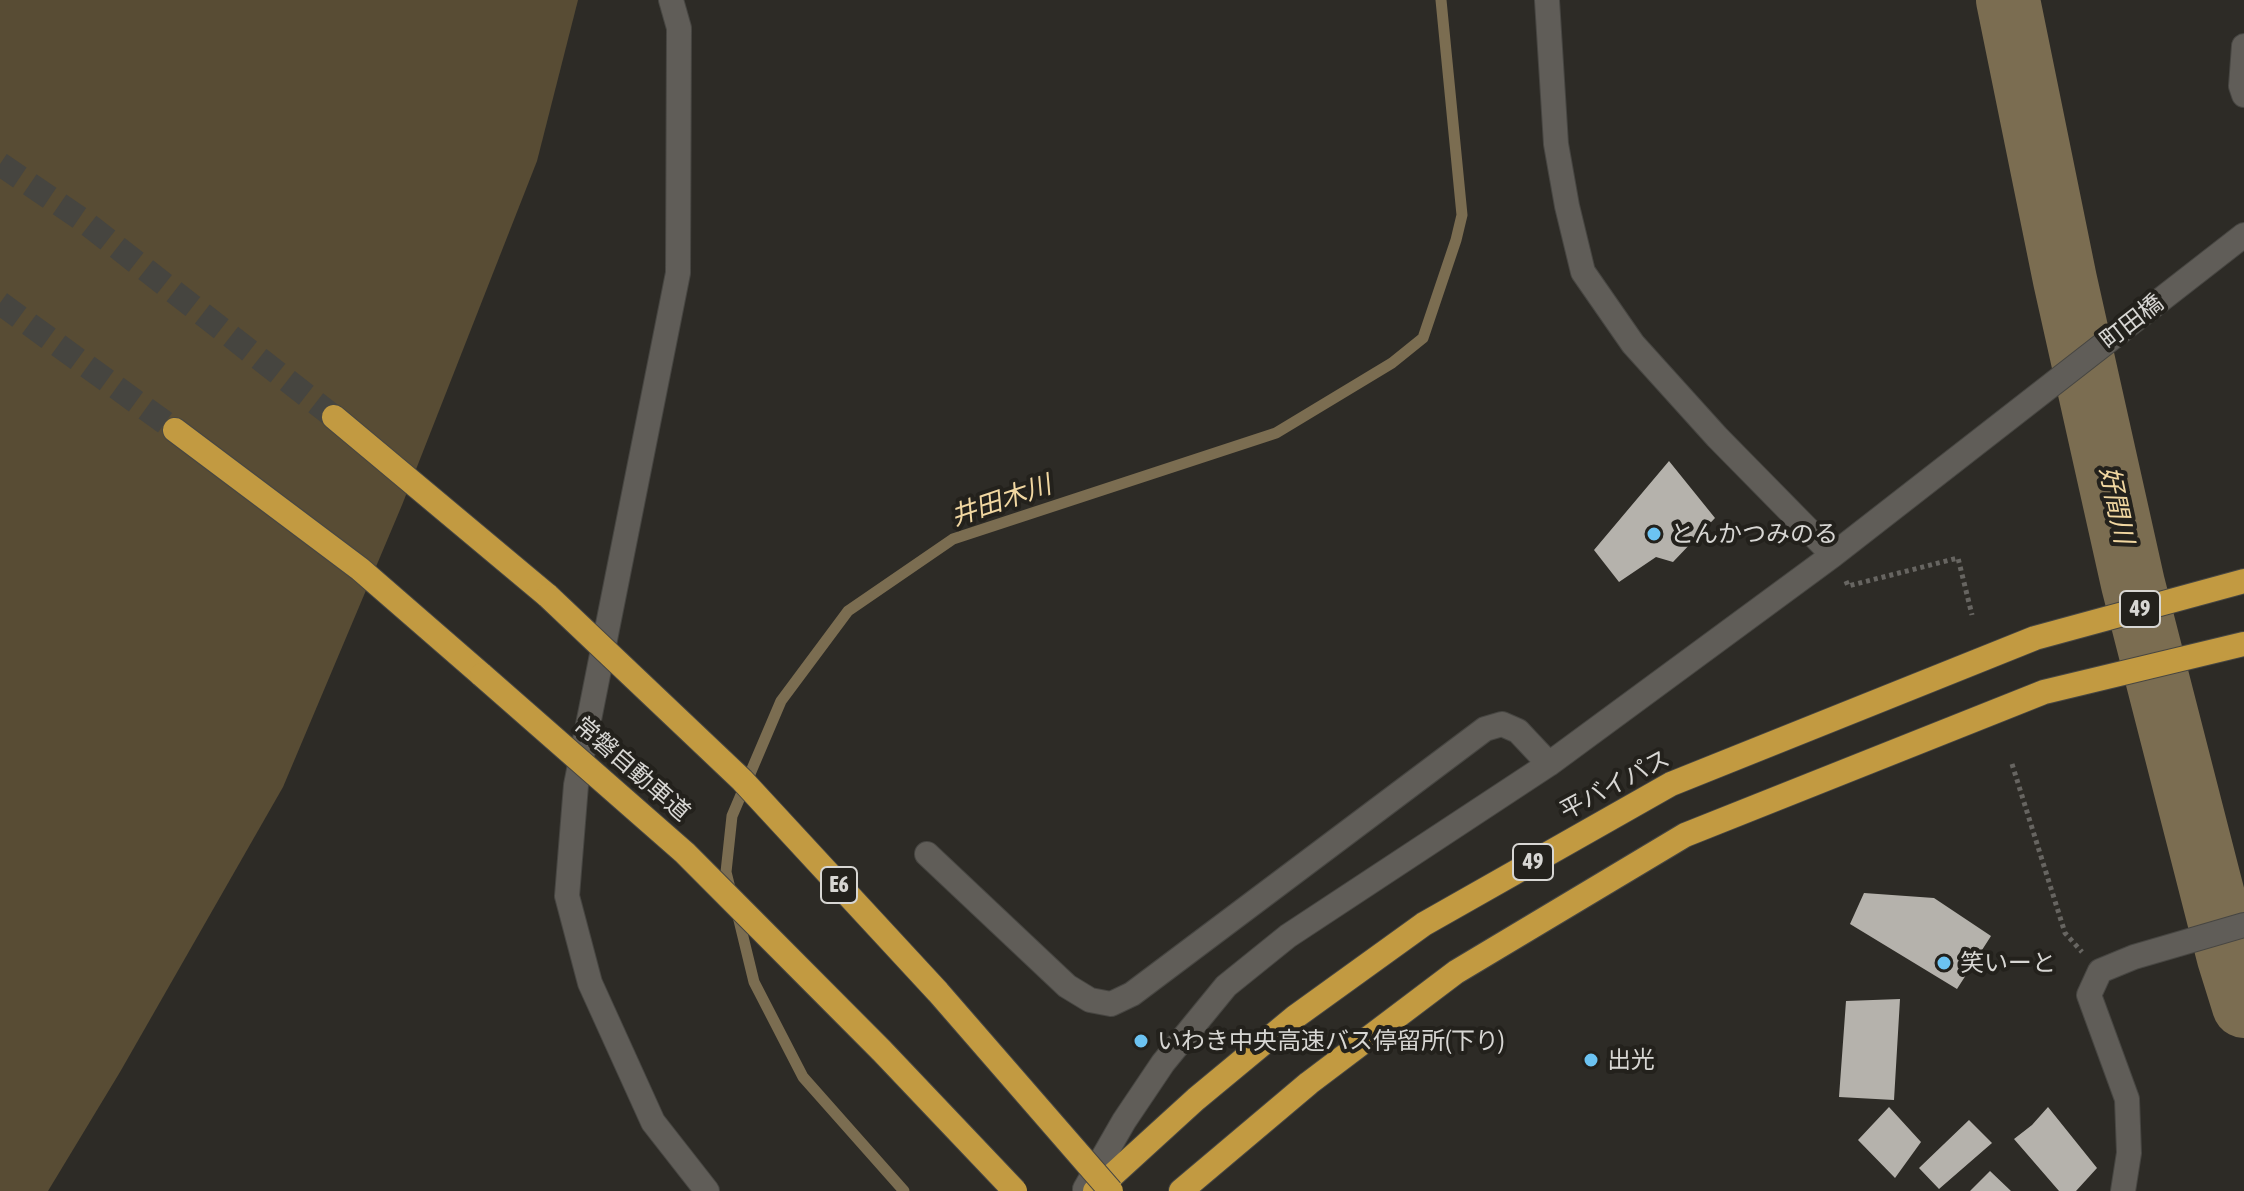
<!DOCTYPE html>
<html>
<head>
<meta charset="utf-8">
<style>
	body { margin:0 }
	canvas { display:block; background:#2d2b26 }
</style>
</head>
<body>
<canvas width="2244" height="1191"></canvas>
<script>
const ctx = document.querySelector('canvas').getContext('2d');
ctx.lineJoin = 'round';
function fillPath(path, color) {
  ctx.fillStyle = color;
  ctx.fill(path, 'evenodd');
}
function shape(rows) {
  const path = new Path2D();
  for (const r of rows) {
    path.moveTo(r[0], r[1]);
    for (let i = 2; i < r.length; i += 2) path.lineTo(r[i], r[i + 1]);
  }
  return path;
}
function stroke(path, color, width, dash) {
  ctx.strokeStyle = color;
  ctx.lineWidth = width;
  ctx.lineCap = dash ? 'butt' : 'round';
  ctx.setLineDash(dash || []);
  ctx.stroke(path);
}
function label(font, color, halo, rows, align = 'center') {
  ctx.font = font + ' "Asap Condensed","Noto Sans JP",sans-serif';
  ctx.lineWidth = 8;
  ctx.setLineDash([]);
  ctx.textBaseline = 'middle';
  ctx.strokeStyle = halo;
  ctx.fillStyle = color;
  for (const [text, x, y, turn = 0] of rows) {
    ctx.save();
    ctx.translate(x, y);
    ctx.rotate((+turn || 0) * Math.PI / 180);
    ctx.textAlign = isNaN(turn) ? turn : align;
    if (halo) ctx.strokeText(text, 0, 0);
    ctx.fillText(text, 0, 0);
    ctx.restore();
  }
}
fillPath(shape([
	[0,0,578,0,537,161,402,505,283,787,120,1072,48,1191,0,1191]
]), '#584c34');
stroke(shape([
	[731,892,726,872,732,816,781,701,848,611,953,539,1276,433,1392,363,1423,338,1456,240,1462,215,1441,0],
	[737,912,754,982,803,1077,904,1191]
]), '#7b6d51', 11);
stroke(shape([
	[2008,0,2065,280,2133,584,2229,958,2244,1006]
]), '#7b6d51', 64);
fillPath(shape([
	[1669,461,1715,518,1673,562,1656,557,1619,582,1594,550],
	[1864,893,1934,898,1991,936,1957,989,1850,924],
	[1900,999,1894,1100,1839,1097,1846,1001],
	[1889,1107,1921,1142,1895,1178,1858,1140],
	[2048,1107,2097,1168,2076,1191,2059,1191,2014,1139,2032,1125],
	[1969,1120,1992,1143,1939,1189,1919,1168],
	[1990,1171,2011,1191,1970,1191]
]), '#b5b2ac');
stroke(shape([
	[0,164,81,219,334,417],
	[0,303,175,430]
]), '#464540', 24, [24, 12]);
const minor = shape([
	[671,0,679,28,678,273,576,785,567,896,590,983,653,1122,707,1191],
	[1547,0,1556,144,1567,206,1583,272,1633,344,1717,437,1833,555],
	[2244,46,2241,86,2244,95],
	[927,854,1067,986,1090,1000,1111,1004,1132,994,1485,729,1502,724,1518,731,1549,764],
	[1085,1189,1124,1121,1163,1063,1226,986,1288,936,1549,764,1833,555,2244,235],
	[2123,1191,2129,1153,2127,1099,2089,995,2100,971,2134,957,2244,925]
]);
const highway = shape([
	[334,417,548,596],
	[175,430,360,569,482,675],
	[1095,1191,1196,1099,1295,1017,1424,924,1671,784,2035,638,2244,581],
	[1181,1191,1309,1083,1456,972,1685,835,2044,692,2244,644]
]);
stroke(minor, '#474642', 26);
stroke(highway, '#474642', 26);
stroke(shape([
	[1846,581,1848,586,1958,558,1972,615],
	[2012,764,2065,933,2082,952]
]), '#676561', 5, [4, 4]);
stroke(minor, '#605d58', 24);
stroke(highway, '#c29a41', 24);
const highwayBridge = shape([
	[548,596,742,780,938,992,1111,1191],
	[482,675,685,853,882,1051,1015,1191]
]);
stroke(highwayBridge, '#474642', 26, []);
stroke(highwayBridge, '#c29a41', 24);
for (const [x, y, r, color] of [
	[1654,534,8,"#6cc3f2"],
	[1944,963,8,"#6cc3f2"],
	[1141,1041,8,"#6cc3f2"],
	[1591,1060,8,"#6cc3f2"]
]) {
  const dot = new Path2D();
  dot.arc(x, y, r, 0, 2 * Math.PI);
  ctx.fillStyle = color;
  ctx.fill(dot);
  stroke(dot, '#23211c', 3);
}
for (const [x, y, w] of [
	[2140,609,40],
	[1533,862,40],
	[839,885,36]
]) {
  const box = new Path2D();
  box.roundRect(x - w / 2, y - 18, w, 36, 6);
  ctx.fillStyle = '#23211c';
  ctx.fill(box);
  stroke(box, '#d7d6d3', 2);
}
label('bold 22px', '#d7d6d3', null, [
	["49",2140,609],
	["49",1533,862],
	["E6",839,885]
]);
label('24px', '#d7d6d3', '#23211c', [
	["町田橋",2132,322,-38],
	["常磐自動車道",632,769,41],
	["平バイパス",1615,785,-28]
]);
label('24px', '#d7d6d3', '#23211c', [
	["とんかつみのる",1670,534],
	["笑いーと",1960,963],
	["いわき中央高速バス停留所(下り)",1157,1041],
	["出光",1607,1060]
], 'left');
label('italic 26px', '#f1d7a1', '#23211c', [
	["井田木川",1001,501,-19],
	["好間川",2116,505,78]
]);
</script>
</body>
</html>
